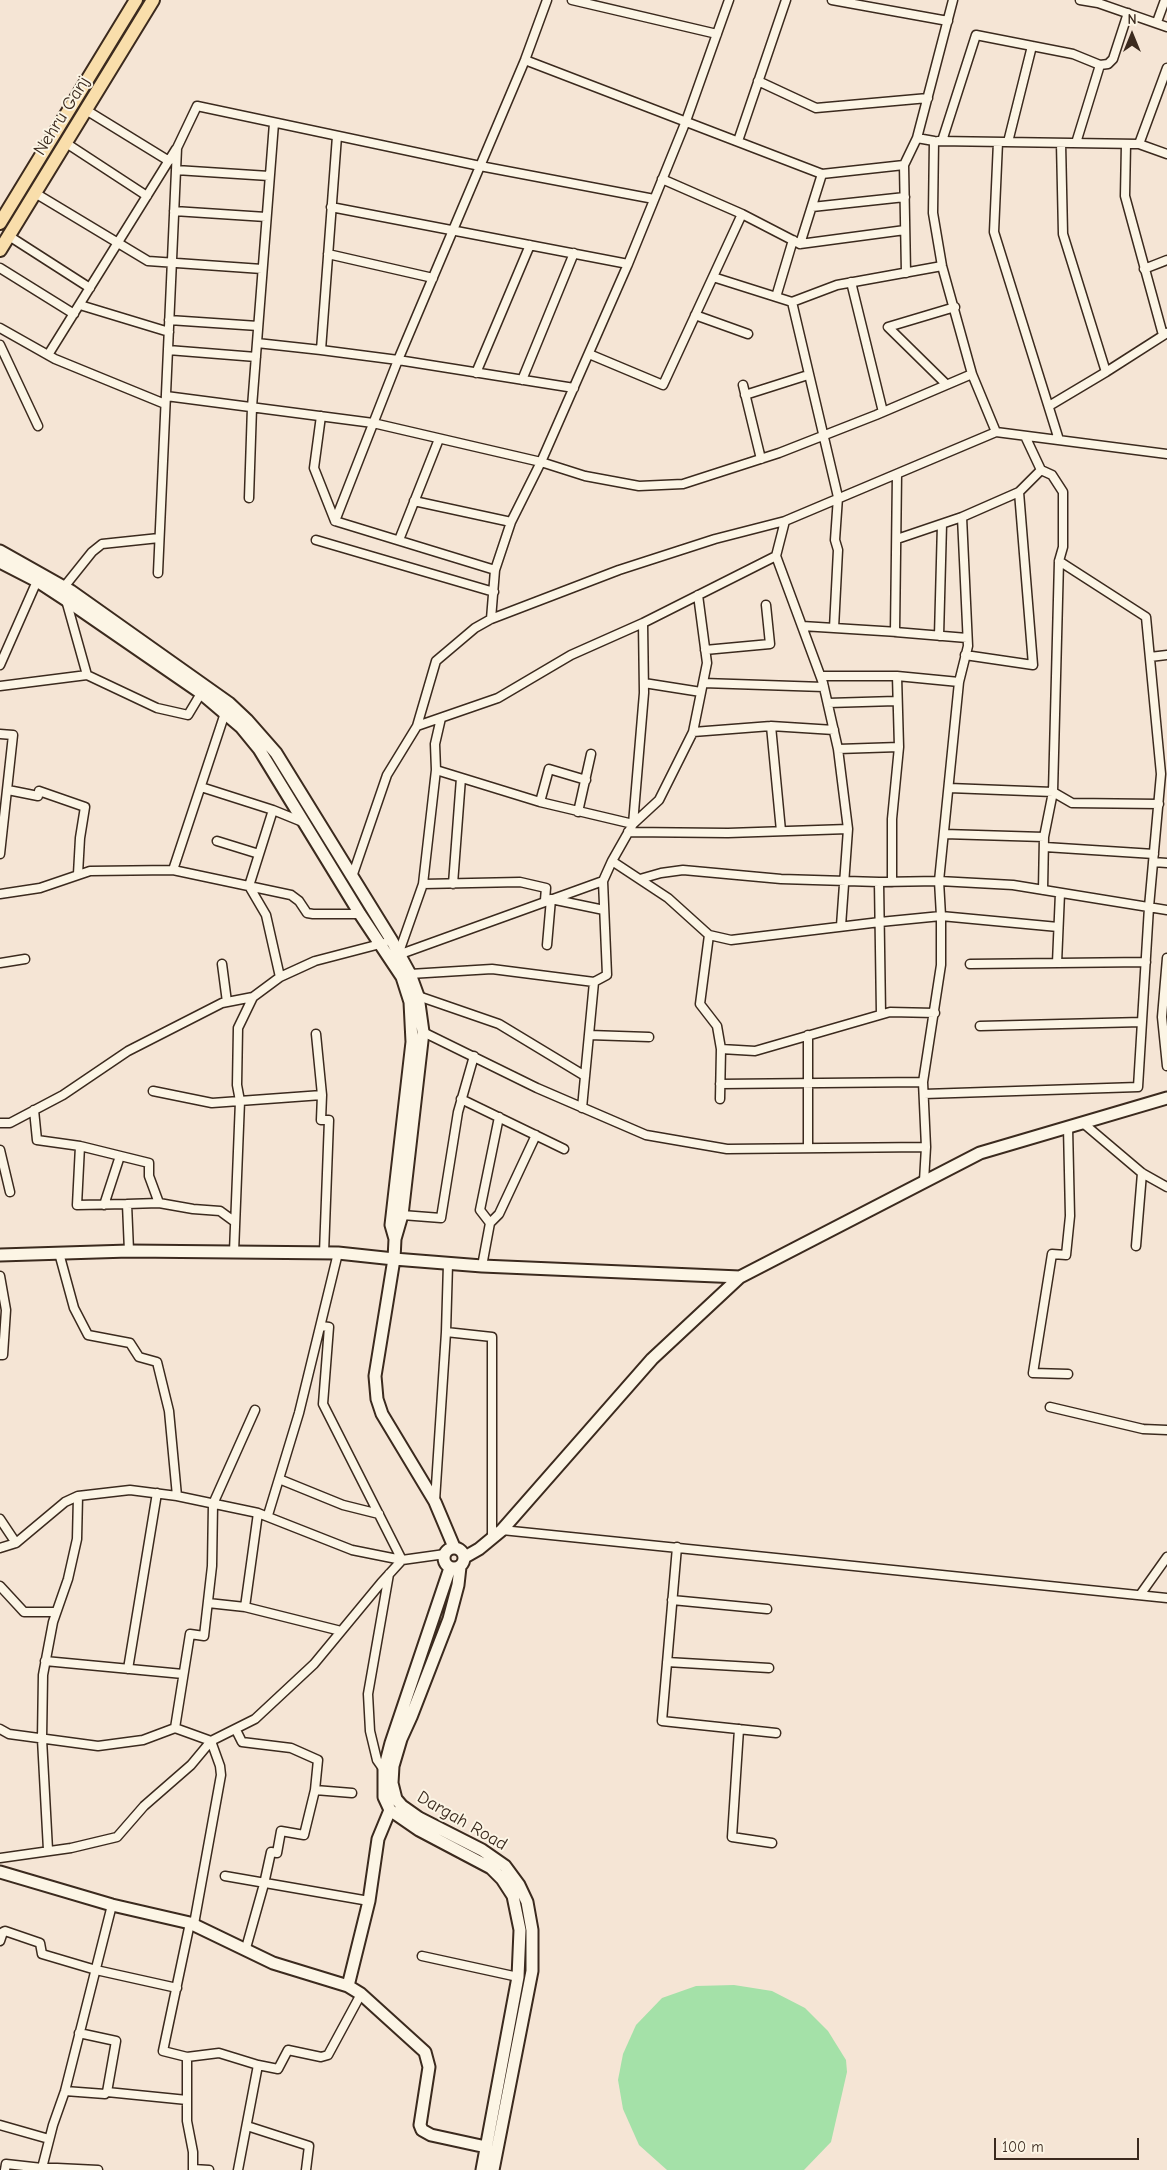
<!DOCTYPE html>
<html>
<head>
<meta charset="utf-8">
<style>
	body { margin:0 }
	#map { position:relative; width:1167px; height:2170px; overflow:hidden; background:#f5e5d5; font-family:"Comic Neue",sans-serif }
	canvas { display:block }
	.north { position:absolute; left:1107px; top:10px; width:50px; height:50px; -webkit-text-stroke:4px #fcf5e5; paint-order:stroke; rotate:0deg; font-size:14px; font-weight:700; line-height:20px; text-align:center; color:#3b2a1e }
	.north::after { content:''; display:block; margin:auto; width:18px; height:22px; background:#3b2a1e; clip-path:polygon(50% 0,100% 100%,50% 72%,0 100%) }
	.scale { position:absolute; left:994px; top:2138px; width:145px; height:22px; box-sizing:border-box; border:2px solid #3b2a1e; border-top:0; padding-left:6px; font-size:15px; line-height:18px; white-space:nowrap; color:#3b2a1e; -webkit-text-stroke:4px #fcf5e5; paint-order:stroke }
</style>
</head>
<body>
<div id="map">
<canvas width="1167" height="2170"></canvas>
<div class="north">N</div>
<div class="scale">100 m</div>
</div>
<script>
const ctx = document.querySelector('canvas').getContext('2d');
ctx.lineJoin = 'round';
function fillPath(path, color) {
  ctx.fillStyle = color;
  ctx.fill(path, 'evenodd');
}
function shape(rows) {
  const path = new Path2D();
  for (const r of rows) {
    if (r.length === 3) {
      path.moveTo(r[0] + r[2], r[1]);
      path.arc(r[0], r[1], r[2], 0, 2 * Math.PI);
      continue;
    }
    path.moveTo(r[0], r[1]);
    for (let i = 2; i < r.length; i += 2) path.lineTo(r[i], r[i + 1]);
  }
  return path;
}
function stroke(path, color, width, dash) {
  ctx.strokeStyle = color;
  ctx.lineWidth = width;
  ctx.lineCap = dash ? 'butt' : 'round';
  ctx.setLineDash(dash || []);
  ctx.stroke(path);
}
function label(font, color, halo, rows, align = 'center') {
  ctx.font = font + ' "Comic Neue",sans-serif';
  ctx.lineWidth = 4;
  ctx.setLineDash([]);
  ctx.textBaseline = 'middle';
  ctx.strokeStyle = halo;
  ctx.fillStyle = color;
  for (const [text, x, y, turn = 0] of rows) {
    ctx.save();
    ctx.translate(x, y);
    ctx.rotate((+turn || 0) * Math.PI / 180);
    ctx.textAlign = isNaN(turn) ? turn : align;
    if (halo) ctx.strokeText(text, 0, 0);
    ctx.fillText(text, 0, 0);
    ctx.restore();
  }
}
fillPath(shape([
	[734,1985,772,1991,805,2008,828,2031,846,2060,847,2072,831,2142,804,2170,667,2170,639,2145,623,2109,618,2080,623,2054,636,2025,662,1998,696,1986]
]), '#a4e1a8');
const street = shape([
	[572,0,717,34],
	[832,0,948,21],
	[1080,0,1098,3,1167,27],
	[1157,22,1165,0],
	[525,60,822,174,904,165],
	[1100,65,1108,64,1113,59,1128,13],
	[758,81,816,108,928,98],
	[86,110,169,161],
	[337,136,321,350,398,360,574,388],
	[917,138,934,141,933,213,942,266,972,374,996,432],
	[738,141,786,0],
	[938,141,1139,144,1167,154],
	[942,141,976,35,1073,54,1100,65,1076,143],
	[998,142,994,232,1059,440],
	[1008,142,1032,46],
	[66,143,147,196],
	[1126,144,1125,196,1163,335],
	[1139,144,1167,68],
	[176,170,269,176],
	[35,193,148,261,262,269],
	[331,207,628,264],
	[812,207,905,197],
	[174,211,266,217],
	[742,214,800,244,822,174],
	[9,236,90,288],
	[800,244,905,230],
	[328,254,433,278],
	[0,268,74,314],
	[1144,269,1167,260],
	[906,273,904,165,917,138,953,0],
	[713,277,792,302,837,285,942,266],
	[851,282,883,412],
	[776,297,793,240],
	[792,302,838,497,835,540,838,550,834,628],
	[80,305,169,332],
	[695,315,748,334],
	[169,320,258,326],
	[0,328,55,359,165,404],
	[257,343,321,350],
	[0,345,38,426],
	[168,350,256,357],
	[589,354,663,385,742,214,662,179],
	[48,355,176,149],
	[1106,372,1167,333],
	[476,373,530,245],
	[522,380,574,253],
	[946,384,888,327,955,307],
	[743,385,761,459],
	[745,395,808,375],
	[166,396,373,423,541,462,585,476,639,486,683,484,779,453,876,415,972,374],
	[1049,406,1106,372,1063,234,1061,143],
	[321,416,314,468,335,521],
	[1025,436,1041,470,1019,492,962,517,968,646,959,682,939,881,1013,885,1167,910],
	[1041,470,1052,475,1063,492,1063,547,1059,561,1053,792,1044,837],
	[897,474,895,632,967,638],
	[249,498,252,407,274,123],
	[414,501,511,522],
	[897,539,962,517],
	[316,540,494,592],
	[399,540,439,439],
	[776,556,823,683,838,749,848,829,841,926],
	[495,570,335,521,398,360,525,60,547,0],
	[158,573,177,148,197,106,480,166,654,199],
	[64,587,92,552,102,544,159,538],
	[491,619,495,570,511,522,541,462,628,264,686,121,729,0],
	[802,626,898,632],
	[939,636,942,524],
	[705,650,770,644,766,605],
	[965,655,1033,665,1019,492],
	[1150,657,1167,655],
	[0,665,37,581],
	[87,675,157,708,188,715,203,690],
	[821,676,897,676],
	[644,683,701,692],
	[703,683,824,687],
	[0,686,87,675,66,600],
	[828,703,896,701],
	[417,726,436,661,475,628,491,619,619,570,715,539,785,521],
	[693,732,771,726],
	[0,734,13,735,0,854],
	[838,749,899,747,897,676,959,682],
	[436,770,540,802,633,824,659,800,693,732,707,663,698,595],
	[201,787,273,810],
	[949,788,1053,792,1072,803,1159,804],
	[8,790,38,796,39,791,85,807,80,838,78,874],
	[540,802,549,769,586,780],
	[578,812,591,754],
	[781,831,771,726,834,730],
	[628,832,728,833,848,829],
	[944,834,1044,837,1043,890],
	[217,841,259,854],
	[1045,847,1154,854],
	[612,861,633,824,644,693,643,623],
	[1153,862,1167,863],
	[173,870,225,713],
	[352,877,387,775,417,726,498,698,571,655,643,623,776,556,785,521,996,432,1167,454],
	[640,879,661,873,683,870,781,879,879,882,939,881,941,916,1058,927],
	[603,881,612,861,668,898,709,935,731,940,880,922,941,916,941,965,923,1082,926,1147],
	[879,882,881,1014],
	[892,882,892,819,899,747],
	[423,884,436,770,435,744,441,718],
	[453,884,461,778],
	[0,894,40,888,90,871,173,870,291,895,299,901,307,913,313,914,360,914],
	[709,935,700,1004,717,1026,721,1049,755,1051,890,1012,935,1013],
	[547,945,551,899,604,910],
	[398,955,603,881,607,975,594,982,582,1108],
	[398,955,423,884,520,882,546,888,545,900],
	[1167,958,1162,1017,1167,1066],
	[0,963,25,959],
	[1057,963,1060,893],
	[222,964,227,1002],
	[970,964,1146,962],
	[410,974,492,969,594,982],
	[280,977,315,961,384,943],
	[418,996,499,1024,585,1076],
	[980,1026,1142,1022],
	[423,1032,537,1088,646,1135,727,1149,926,1147,924,1181],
	[589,1035,649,1037],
	[808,1035,808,1148],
	[720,1084,923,1082],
	[153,1091,212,1103,322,1095,316,1034],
	[924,1094,1138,1087,1149,907,1161,774,1146,617,1059,561],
	[322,1095,321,1120,329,1120,324,1253],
	[461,1099,564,1149],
	[720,1099,721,1049],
	[34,1110,37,1140,80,1146,149,1163,149,1176,159,1203,127,1204,129,1251],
	[0,1123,10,1123,63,1095,128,1051,222,1003,253,997,280,977,266,915,249,886,273,810,305,823],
	[1083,1123,1142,1173,1167,1187],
	[1068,1127,1070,1216,1066,1255,1052,1254,1033,1373,1068,1374],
	[80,1146,77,1205,127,1204],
	[0,1150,10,1192],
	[159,1203,193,1209,220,1211,235,1222],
	[104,1205,120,1156],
	[402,1215,441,1218,458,1112,474,1056],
	[490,1223,480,1210,499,1117],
	[1136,1246,1142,1173],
	[234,1252,240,1101,237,1085,238,1028,253,997],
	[59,1253,74,1308,88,1335,130,1343,139,1357,157,1362,169,1411,177,1496],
	[482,1266,490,1223,499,1214,536,1135],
	[0,1276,6,1310,3,1355,0,1355],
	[321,1326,329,1327,323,1404,402,1560],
	[446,1332,492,1337,492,1539],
	[1050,1407,1143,1429,1167,1430],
	[279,1479,343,1505,379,1514],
	[435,1501,446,1332,448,1264],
	[268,1515,299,1413,338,1253],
	[0,1519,16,1543],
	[502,1530,1167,1598],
	[677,1547,662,1721,776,1733],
	[0,1548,16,1543,65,1502,78,1496,130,1490,177,1496,258,1513,352,1550,402,1560],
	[0,1586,24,1612,56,1612],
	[1140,1595,1167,1557],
	[672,1600,767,1609],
	[208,1603,245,1607,258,1513],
	[245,1607,341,1631],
	[45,1661,183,1674],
	[667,1662,769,1668],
	[128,1669,157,1493],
	[175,1728,190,1634,204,1636,212,1566,213,1504,255,1410],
	[0,1729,9,1734,98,1746,143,1740,175,1728,211,1741,220,1766,221,1775,194,1924],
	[739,1729,732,1837,772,1843],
	[236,1730,242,1742,291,1748,318,1760,315,1790,352,1793],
	[384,1770,377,1760,370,1731,368,1694,389,1574],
	[48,1850,42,1739,43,1675,53,1622,68,1579,77,1539,78,1496],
	[0,1858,71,1848,117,1837,144,1806,191,1765,211,1741,255,1719,314,1664,381,1583,402,1560,445,1554],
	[225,1876,369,1901],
	[190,1923,163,2051,187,2057,187,2121,193,2152,193,2170],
	[0,1941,3,1932,5,1931,40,1943,42,1954,96,1970,177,1988],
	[246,1948,264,1884,271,1852,277,1853,281,1831,304,1835,315,1790],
	[422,1956,518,1977],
	[187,2057,219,2053,258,2065,238,2170],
	[258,2065,278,2069,288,2050,321,2057,328,2055,361,1994],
	[65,2091,105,2094,107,2092,116,2041,79,2033],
	[107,2092,187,2100],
	[0,2125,49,2139],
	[247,2126,309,2146,306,2170],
	[57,2168,98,2170],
	[193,2169,209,2170],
	[5,2170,6,2164,42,2168],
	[57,2170,57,2168,42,2168,53,2125,65,2091,112,1905]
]);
const secondary = shape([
	[0,551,71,591,229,703,247,720,276,753,392,941,410,974,418,996,423,1032,402,1215,395,1239,394,1259,482,1266,740,1277],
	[0,562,37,581,66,600,201,693,241,727,259,749,360,914,402,977,410,1002,412,1042,391,1225,395,1239],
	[0,1255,129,1251,338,1253,394,1259,375,1376,377,1399,382,1414,435,1502,454,1547],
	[454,1558,10],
	[465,1557,479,1549,502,1530,652,1359,740,1277,980,1153,1167,1098],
	[460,1567,458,1585,449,1619,411,1717,401,1739,393,1766,392,1783,396,1799,402,1806,419,1818,482,1850,505,1866,519,1885,527,1902,532,1930,532,1971,493,2170],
	[450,1568,391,1743,384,1770,384,1797,390,1810,419,1830,491,1868,502,1879,513,1896,520,1930,518,1977,482,2170],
	[0,1872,112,1905,190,1923,273,1963,348,1986,361,1994,425,2052,429,2067,420,2125,422,2130,431,2135,486,2147],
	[348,1986,369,1901,378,1839,390,1810]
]);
const primary = shape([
	[0,223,136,0],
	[0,250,153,0]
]);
stroke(street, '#3b2a1e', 11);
stroke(secondary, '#3b2a1e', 15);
stroke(primary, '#3b2a1e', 16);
stroke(street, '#fcf5e5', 8);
stroke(secondary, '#fcf5e5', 11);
stroke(primary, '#f9deab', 12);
label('18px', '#3b2a1e', '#fcf5e5', [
	["Nehru Ganj",62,116,-58],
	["Dargah Road",462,1821,30]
]);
</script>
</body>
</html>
